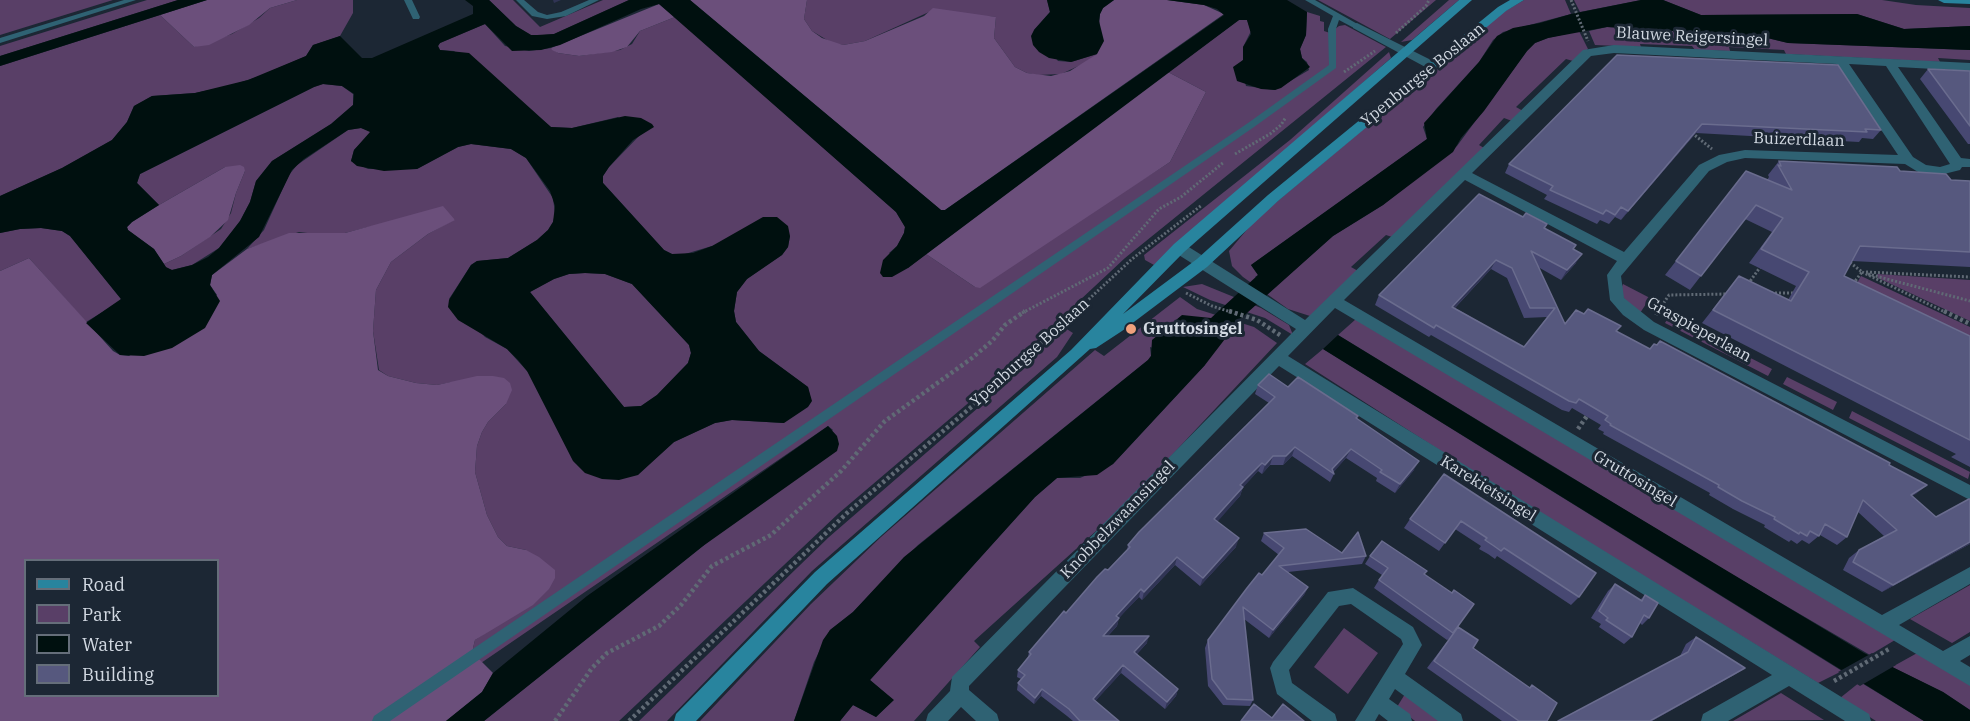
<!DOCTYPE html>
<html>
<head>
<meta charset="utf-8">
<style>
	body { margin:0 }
	#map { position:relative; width:1970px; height:721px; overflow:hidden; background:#1c2734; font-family:"IBM Plex Serif",serif }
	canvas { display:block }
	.legend { position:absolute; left:24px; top:559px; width:195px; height:138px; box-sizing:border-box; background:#1c2734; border:2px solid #656e7a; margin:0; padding:8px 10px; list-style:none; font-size:18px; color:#d2d9e2 }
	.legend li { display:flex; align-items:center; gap:12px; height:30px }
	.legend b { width:30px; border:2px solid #656e7a }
</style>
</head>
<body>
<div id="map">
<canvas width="1970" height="721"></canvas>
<ul class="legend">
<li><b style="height:8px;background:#28849e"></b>Road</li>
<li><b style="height:16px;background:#593f67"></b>Park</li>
<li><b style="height:16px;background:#00100f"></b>Water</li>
<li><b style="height:16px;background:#56587e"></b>Building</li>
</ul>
</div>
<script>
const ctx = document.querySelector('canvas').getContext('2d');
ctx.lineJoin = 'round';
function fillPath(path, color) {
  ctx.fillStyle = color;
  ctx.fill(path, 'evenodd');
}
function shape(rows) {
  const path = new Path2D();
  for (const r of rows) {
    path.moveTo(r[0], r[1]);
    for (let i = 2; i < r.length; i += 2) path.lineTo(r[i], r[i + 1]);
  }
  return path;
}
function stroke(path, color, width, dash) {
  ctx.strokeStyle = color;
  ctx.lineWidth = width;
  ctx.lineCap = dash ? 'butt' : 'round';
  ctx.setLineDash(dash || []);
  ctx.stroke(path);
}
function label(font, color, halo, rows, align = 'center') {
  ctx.font = font + ' "IBM Plex Serif",serif';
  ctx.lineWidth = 6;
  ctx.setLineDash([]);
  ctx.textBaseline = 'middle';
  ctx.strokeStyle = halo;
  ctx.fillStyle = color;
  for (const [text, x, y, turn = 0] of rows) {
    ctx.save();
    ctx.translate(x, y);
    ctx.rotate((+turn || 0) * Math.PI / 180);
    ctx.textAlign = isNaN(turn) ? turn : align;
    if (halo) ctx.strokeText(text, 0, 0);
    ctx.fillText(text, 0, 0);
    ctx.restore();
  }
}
fillPath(shape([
	[0,0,113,0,0,35],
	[147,0,178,0,0,56,0,46],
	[297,0,353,0,353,13,340,36,313,45,306,56,260,76,229,86,195,93,152,96,134,106,127,122,112,140,62,168,0,196,0,66,160,15,194,47,232,34,259,18,270,8],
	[489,0,513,0,540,27,603,0,629,0,554,34,543,35,531,35,516,26],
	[807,0,1047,0,1050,12,1034,30,1058,61,1071,62,1097,54,1085,63,1061,74,1038,75,1027,73,1015,67,994,38,996,17,929,12,865,41,843,45,832,43,812,31,804,19],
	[1318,0,1436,0,1390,39],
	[1449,0,1459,0,1412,40,1401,42],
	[1524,0,1565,0,1571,14,1503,32,1493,40,1479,62,1436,109,1423,127,1427,139,1251,265,1258,275,1255,277,1274,288,1333,236,1383,205,1457,146,1527,51,1535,43,1548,38,1579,31,1588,49,1573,61,1566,59,1516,107,1523,111,1512,121,1504,118,1479,145,1484,148,1392,237,1386,235,1351,267,1358,271,1310,316,1288,309,1243,277,1232,266,1229,251,1255,220,1502,13],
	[1574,0,1641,0,1580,12],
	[1663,0,1882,0,1916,5,1970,8,1970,26,1904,29,1857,14,1701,15],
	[1307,12,1320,16,1320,21,1324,22,1324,31,1330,33,1339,26,1345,25,1386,47,1125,258,986,388,839,513,619,721,484,721,703,546,833,430,828,426,481,663,473,648,475,640,491,629,526,550,507,546,498,537,487,515,475,472,477,446,482,432,488,422,506,404,452,382,437,385,416,383,388,376,379,370,373,331,376,290,391,262,428,234,455,219,368,227,345,233,324,235,299,232,247,249,264,230,289,175,297,165,348,130,361,128,370,131,370,134,354,150,351,161,368,169,417,169,458,147,471,144,511,149,526,158,553,198,555,214,553,222,548,230,537,240,508,258,477,261,471,265,449,299,485,337,507,349,527,371,638,474,674,442,715,423,732,420,783,423,808,406,811,401,808,387,759,351,736,322,734,311,737,292,747,279,782,255,788,247,790,236,712,246,685,254,672,254,664,250,603,183,603,176,609,167,640,135,618,117,572,128,551,127,454,51,440,50,438,46,440,43,485,24,505,46,529,51,551,48,558,53,579,56,620,50,632,44,640,31,675,17,896,212,905,227,904,233,897,246,889,253,908,268,926,254,975,287,1170,162,1206,92,1168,72,1239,20,1247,20,1251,31,1243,47,1243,60,1240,64,1246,86,1275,90,1309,70,1307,62,1302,58,1300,49,1306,35],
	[1607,27,1759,36,1788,43,1970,50,1970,60,1938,58,1940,62,1786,54,1784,50,1729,47,1730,51,1695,50,1692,46,1640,44,1641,47,1595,45,1589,31],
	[1389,52,1391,58,1154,265,1145,260,1144,255,1290,140],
	[323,84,342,86,353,94,353,105,331,124,272,161,256,181,250,202,240,221,219,248,192,265,172,270,166,268,164,264,181,256,221,229,231,213,236,193,245,171,225,167,159,205,137,183,140,174,314,87],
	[41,228,62,231,70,236,121,299,119,302,86,322,29,258,0,271,0,233,20,229],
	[585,273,605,274,632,284,689,345,691,353,688,363,657,395,641,406,624,407,530,292,554,279,569,274],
	[1877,274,1970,280,1970,321,1878,278],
	[1861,276,1970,327,1970,348,1852,292],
	[1202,284,1261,308,1289,325,1293,335,1265,318,1210,300,1183,287],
	[1623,284,1650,298,1640,313,1629,306,1623,297,1621,289],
	[1180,297,1197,309,1254,327,1277,343,1126,504,974,641,980,647,914,721,840,721,853,705,876,717,893,700,870,680,1035,497,1057,478,1080,478,1113,464,1205,365,1150,347,1151,356,1148,360,918,545,853,612,830,630,814,662,794,721,700,721,811,604,881,537,1095,350,1104,356],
	[1669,316,1772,369,1768,376,1665,323],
	[1356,319,1895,640,1870,655,1709,561,1338,335],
	[1065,328,1073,333,1057,357,812,571,667,721,639,721,829,537,994,394],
	[1323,349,1842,671,1818,683,1483,478,1305,364],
	[1787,377,1837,402,1833,410,1783,384],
	[1852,411,1970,472,1968,479,1849,418],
	[1970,585,1970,632,1952,643,1910,619],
	[1344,628,1378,653,1348,694,1314,667],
	[1919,652,1970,682,1970,710,1943,692,1892,667],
	[1860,682,1924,721,1876,721,1841,699,1840,698],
	[1781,693,1824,720,1733,721],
	[1405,694,1441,721,1415,721,1397,707]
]), '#593f67');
fillPath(shape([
	[207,0,297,0,270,8,249,25,209,45,194,47,160,15],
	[690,0,807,0,804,19,812,31,822,38,843,45,865,41,924,16,933,8,996,17,994,38,1015,67,1027,73,1051,76,1070,71,1097,54,1100,14,1103,8,1114,0,1167,0,1204,5,1224,14,945,210,941,210],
	[659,4,675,17,640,31,627,47,612,52,579,56,558,53,552,50,551,48],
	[1168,72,1206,92,1170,162,980,288,975,287,926,254],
	[240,165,244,167,245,171,236,193,228,220,210,237,181,256,164,264,154,249,128,230,127,227,132,222,159,205,225,167],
	[443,206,455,220,428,234,391,262,376,290,373,331,378,370,388,376,416,383,437,385,477,376,493,376,504,378,510,383,512,390,506,404,488,422,482,432,477,446,475,472,487,515,498,537,507,546,526,550,539,557,555,570,555,578,549,589,533,605,475,640,473,648,476,656,493,673,482,692,446,721,0,721,0,271,29,258,113,351,120,355,129,356,217,295,210,285,212,275,247,249,289,233,345,233],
	[26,560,218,560,218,696,26,696]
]), '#6b4f7b');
fillPath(shape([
	[178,0,207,0,0,66,0,56],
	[465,0,489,0,516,26,531,35,537,35,554,34,629,0,690,0,941,210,945,210,1224,15,1217,9,1204,5,1167,0,1287,0,1307,12,1306,35,1300,49,1302,58,1310,67,1281,88,1275,90,1261,89,1237,81,1233,67,1243,60,1243,47,1251,34,1247,20,1239,20,908,268,892,277,883,277,880,273,883,260,897,246,904,233,905,227,896,212,659,4,641,9,560,45,541,50,512,51,485,24,440,43,438,46,440,50,469,53,551,127,572,128,625,116,641,118,652,124,654,127,633,140,609,167,603,176,603,183,664,250,672,254,693,253,712,246,763,217,777,217,788,226,790,236,788,247,782,255,747,279,737,292,734,311,736,322,759,351,808,387,812,401,808,407,784,423,732,420,715,423,674,442,638,475,619,480,602,479,585,473,573,461,527,371,518,360,507,349,458,320,448,307,449,300,471,265,477,261,508,258,537,240,548,230,553,222,555,206,550,191,526,158,511,149,471,144,458,147,417,169,384,171,357,166,351,161,354,150,370,132,361,128,348,130,304,159,292,170,259,237,212,275,210,285,220,301,205,328,172,348,144,356,120,355,86,323,121,299,70,236,62,231,41,228,20,229,0,233,0,196,62,168,112,140,127,122,134,106,152,96,195,93,248,80,306,56,313,45,340,36,362,58,372,58,473,14,473,6],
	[323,84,342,86,354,94,353,105,331,124,272,161,256,181,250,202,240,221,219,248,208,257,192,265,172,270,166,267,154,249,128,230,127,227,132,222,159,205,137,183,140,174,314,87],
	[585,273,605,274,632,284,689,345,691,353,688,363,657,395,641,406,624,407,530,292,554,279,569,274],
	[1047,0,1114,0,1103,8,1100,14,1099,21,1104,41,1097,54,1071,62,1049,58,1039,52,1033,45,1031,36,1034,30,1050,12],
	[1641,0,1663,0,1701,15,1857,14,1904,29,1970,26,1970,50,1788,43,1759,36,1607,27,1548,38,1535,43,1527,51,1484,111,1461,138,1453,152,1383,205,1333,236,1228,330,1228,335,1205,365,1113,464,1097,475,1057,478,1035,497,870,680,894,700,876,717,853,705,840,721,794,721,823,640,830,630,853,612,904,557,1148,360,1151,356,1152,340,1182,315,1211,318,1258,275,1251,265,1427,139,1424,123,1479,62,1497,36,1513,28,1540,23,1571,14],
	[1338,335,1549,464,1864,653,1943,692,1970,710,1970,721,1924,721,1323,349],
	[828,426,837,436,839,444,837,451,703,546,484,721,446,721,482,692,493,673,587,596]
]), '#00100f');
fillPath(shape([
	[1872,653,1896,665,1860,686,1838,672]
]), '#1c2734');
stroke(shape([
	[1571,0,1588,41],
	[1396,33,1426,6,1429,0],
	[1344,72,1375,51],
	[1692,133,1712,149],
	[1235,154,1270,134,1281,125,1286,117],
	[1847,260,1862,272,1852,285],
	[1862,272,1947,313],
	[1866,272,1970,277],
	[1868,274,1970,301],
	[1748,284,1761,266],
	[1186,293,1212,306,1234,313],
	[1771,293,1797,293],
	[1022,313,1108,268,1159,209,1181,197,1224,162],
	[1074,313,1132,259,1202,205],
	[1657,313,1669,295,1728,294]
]), '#606a75', 3, [2, 2]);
stroke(shape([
	[1229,311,1257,320,1280,335],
	[1944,311,1970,324],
	[1656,315,1658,311],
	[1578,429,1589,413],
	[1834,681,1889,649],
	[555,721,592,668,607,653,659,626,681,605,712,566,771,535,841,471,885,421,972,358,992,341,1005,325,1025,311],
	[629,721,847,513,990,391,1076,311]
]), '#606a75', 4.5, [3, 3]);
fillPath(shape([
	[124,0,136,0,0,43,0,38,124,0],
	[404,0,412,0,420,17,419,19,413,19,404,0],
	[516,0,524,0,538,12,547,15,561,12,589,0,599,0,566,16,547,19,532,16,516,0],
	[1305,0,1315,0,1361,26,1357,28,1354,28,1339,20,1336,29,1336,68,1254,127,390,721,372,721,374,716,1248,123,1329,65,1328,29,1333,16,1305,0]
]), '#2f6273');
fillPath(shape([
	[1357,23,1437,63,1439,66,1437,69,1429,69,1353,28,1353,24,1357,23],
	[1614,45,1970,63,1970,71,1898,67,1961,158,1970,159,1970,167,1962,167,1960,170,1940,175,1918,172,1905,164,1745,158,1727,162,1709,171,1621,276,1624,298,1654,322,1970,485,1970,500,1644,330,1623,315,1610,300,1607,275,1617,261,1465,180,1344,300,1882,615,1970,567,1970,584,1899,625,1943,651,1970,636,1970,655,1960,661,1970,667,1970,686,1335,308,1288,356,1869,714,1871,721,1845,721,1789,686,1728,721,1701,721,1703,714,1772,675,1279,366,969,686,969,690,997,714,999,721,976,721,961,707,948,721,926,721,928,714,950,691,952,677,1296,329,1174,252,1172,248,1174,244,1184,244,1305,320,1583,50,1614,45],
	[1614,53,1837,64,1898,155,1745,150,1719,155,1699,165,1624,252,1472,173,1591,56,1614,53],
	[1849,64,1886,66,1950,164,1940,167,1926,165,1913,157,1849,64],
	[1353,588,1413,627,1422,645,1405,674,1461,714,1463,721,1438,721,1395,689,1389,699,1410,714,1412,721,1388,721,1379,714,1375,721,1355,721,1403,644,1401,639,1351,604,1339,606,1289,670,1292,683,1335,714,1337,721,1312,721,1277,694,1270,668,1273,662,1328,592,1353,588]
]), '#2f6273');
fillPath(shape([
	[1459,0,1472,0,1184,252,1123,314,1197,259,1268,195,1498,7,1510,0,1524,0,1506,11,1278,201,1207,267,1122,331,1096,348,1090,349,827,584,696,721,674,721,676,714,815,572,1071,350,1174,244,1459,0],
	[1938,0,1970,0,1970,4,1944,3,1938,0]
]), '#28849e');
fillPath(shape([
	[1617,55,1881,130,1873,139,1862,138,1859,142,1696,133,1621,220,1615,217,1609,224,1600,220,1597,224,1544,199,1547,195,1505,173,1509,164],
	[1928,69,1970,71,1970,144,1968,144,1920,79],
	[1779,161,1900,171,1951,180,1970,181,1970,267,1852,261,1844,276,1970,336,1970,467,1951,457,1956,454,1702,323,1739,276,1788,300,1796,286,1749,263,1772,232,1745,219,1690,290,1665,275,1676,261,1767,180,1769,177,1768,175],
	[1523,217,1547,224,1545,228,1573,249,1576,263,1561,280,1538,267,1565,324,1616,331,1650,349,1889,465,1927,485,1912,496,1936,517,1970,499,1970,544,1882,592,1843,570,1849,558,1859,550,1884,536,1858,512,1847,537,1837,545,1820,535,1809,544,1802,540,1797,544,1791,540,1789,542,1764,527,1765,525,1733,509,1709,495,1710,493,1603,434,1604,432,1598,429,1601,425,1572,408,1569,412,1562,410,1431,335,1429,337,1375,305,1379,295],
	[1491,269,1507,278,1524,318,1547,317,1524,347,1455,308],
	[1258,385,1288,387,1358,416,1357,418,1414,470,1395,493,1376,481,1377,478,1346,458,1333,472,1334,474,1330,482,1292,456,1283,465,1270,465,1262,474,1258,471,1243,487,1240,496,1217,521,1236,547,1200,586,1175,565,1142,600,1139,597,1126,610,1119,618,1117,626,1108,636,1147,643,1137,654,1178,689,1176,696,1165,709,1121,673,1095,701,1119,721,1073,721,1067,716,1041,696,1034,704,1017,690,1018,683,1021,679,1017,677,1018,670,1028,657,1029,652,1127,550,1128,545,1269,403,1255,394],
	[1444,474,1579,597,1571,605,1497,556,1495,559,1488,554,1479,549,1481,546,1455,529,1439,551,1404,528,1410,519],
	[1264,533,1342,553,1366,556,1362,564,1288,572,1308,587,1304,595,1269,638,1244,619,1253,700,1250,706,1223,705,1208,686,1205,648,1208,640,1279,555,1261,541],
	[1370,556,1424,574,1456,629,1473,648,1529,688,1532,685,1547,721,1502,721,1427,668,1449,639,1447,640,1374,588,1382,575,1365,564],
	[1615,584,1640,600,1645,595,1649,618,1642,625,1640,623,1632,637,1624,644,1599,627,1601,624,1591,618,1608,591],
	[1696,637,1745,668,1734,675,1652,721,1558,721,1680,656,1686,644]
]), '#474872');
fillPath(shape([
	[553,0,561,0,554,3],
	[1702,124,1696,133,1621,220,1628,211],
	[1582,254,1576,263,1561,280,1567,270],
	[1496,260,1491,269,1447,316,1452,307],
	[1295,447,1292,456,1283,465,1286,456],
	[1351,449,1346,458,1333,473,1332,469],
	[1273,456,1270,465,1262,474,1265,465],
	[1419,461,1414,470,1395,493,1400,484],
	[1262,463,1258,471,1237,494,1240,485],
	[1927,485,1916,494,1900,503,1911,495],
	[1243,487,1240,496,1212,528,1214,519],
	[1239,538,1236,547,1200,586,1203,578],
	[1970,542,1970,544,1882,592,1893,585],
	[1177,557,1175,565,1142,600,1144,592],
	[1308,587,1304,595,1269,638,1273,630],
	[1141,589,1139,597,1119,618,1117,626,1101,643,1103,636,1116,616],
	[1149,636,1147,643,1132,659,1134,652],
	[1123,665,1121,673,1091,706,1093,699],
	[1745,668,1734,675,1652,721,1650,721],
	[1042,689,1041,696,1034,704,1035,698],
	[1178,689,1176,696,1165,709,1167,702]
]), '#303454');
const building = shape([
	[1617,55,1838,65,1881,130,1865,129,1867,132,1702,124,1628,211,1621,207,1615,215,1606,210,1603,214,1550,190,1553,186,1509,164,1617,55],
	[1928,69,1970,71,1970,126,1928,69],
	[1779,161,1897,167,1900,171,1946,174,1951,180,1970,181,1970,252,1860,246,1844,276,1970,336,1970,440,1713,310,1739,276,1791,301,1809,272,1761,249,1783,218,1756,205,1701,276,1676,261,1746,171,1792,190,1778,165,1781,166,1779,161],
	[1479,194,1523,217,1526,213,1547,224,1544,228,1576,245,1573,249,1582,254,1567,270,1531,251,1565,324,1576,310,1584,314,1588,309,1621,326,1616,331,1650,349,1654,344,1657,345,1660,341,1890,463,1889,465,1927,485,1911,495,1936,517,1969,499,1970,499,1970,542,1893,585,1853,562,1859,550,1897,530,1863,500,1847,537,1825,524,1819,536,1810,531,1807,536,1800,532,1799,534,1774,519,1775,517,1742,501,1718,487,1719,485,1610,425,1611,424,1605,420,1608,416,1579,399,1576,403,1569,401,1436,325,1434,328,1379,295,1479,194],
	[1496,260,1512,268,1530,308,1555,308,1524,347,1452,307,1496,260],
	[1269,374,1288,387,1298,377,1358,416,1356,418,1419,461,1400,484,1380,472,1382,470,1351,449,1332,469,1334,474,1295,447,1286,456,1273,456,1265,465,1262,463,1240,485,1243,487,1214,519,1239,538,1203,578,1177,557,1144,592,1141,589,1128,603,1116,616,1119,618,1103,636,1149,636,1134,652,1178,689,1167,702,1123,665,1093,699,1119,721,1080,721,1069,709,1042,689,1035,698,1018,683,1025,675,1018,670,1031,654,1029,652,1064,611,1066,613,1097,577,1105,569,1108,570,1130,547,1128,545,1139,532,1275,397,1258,385,1269,374],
	[1444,474,1596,573,1579,597,1504,548,1501,551,1494,546,1485,540,1487,538,1461,521,1445,543,1410,519,1444,474],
	[1306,529,1342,553,1358,532,1366,556,1279,566,1308,587,1273,630,1243,607,1253,700,1227,699,1212,679,1208,640,1247,588,1259,573,1262,575,1284,548,1264,533,1306,529],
	[1382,541,1427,571,1424,574,1452,593,1454,590,1474,604,1453,633,1379,580,1388,568,1370,556,1382,541],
	[1615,584,1642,601,1645,595,1658,603,1649,618,1644,615,1632,637,1606,620,1608,618,1599,611,1615,584],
	[1458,627,1478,640,1473,648,1530,688,1532,685,1557,703,1547,721,1519,721,1434,661,1458,627],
	[1696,637,1745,668,1650,721,1558,721,1688,652,1696,637],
	[1254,704,1272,718,1283,704,1304,721,1241,721,1254,704]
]);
fillPath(building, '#56587e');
stroke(building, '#6a6c8e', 1.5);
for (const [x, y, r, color] of [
	[1131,329,6,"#f1a17d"]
]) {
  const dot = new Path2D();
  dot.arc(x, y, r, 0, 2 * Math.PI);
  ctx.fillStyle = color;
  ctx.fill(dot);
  stroke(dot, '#1c2734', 2);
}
label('16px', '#d2d9e2', '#1c2734', [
	["Blauwe Reigersingel",1692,37,3],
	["Ypenburgse Boslaan",1423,75,-39],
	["Buizerdlaan",1799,140,2],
	["Graspieperlaan",1699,330,29],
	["Ypenburgse Boslaan",1030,353,-42],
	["Gruttosingel",1635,479,31],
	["Karekietsingel",1488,489,32],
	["Knobbelzwaansingel",1118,520,-46]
]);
label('bold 16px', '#d2d9e2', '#1c2734', [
	["Gruttosingel",1143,329]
], 'left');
</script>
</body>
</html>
